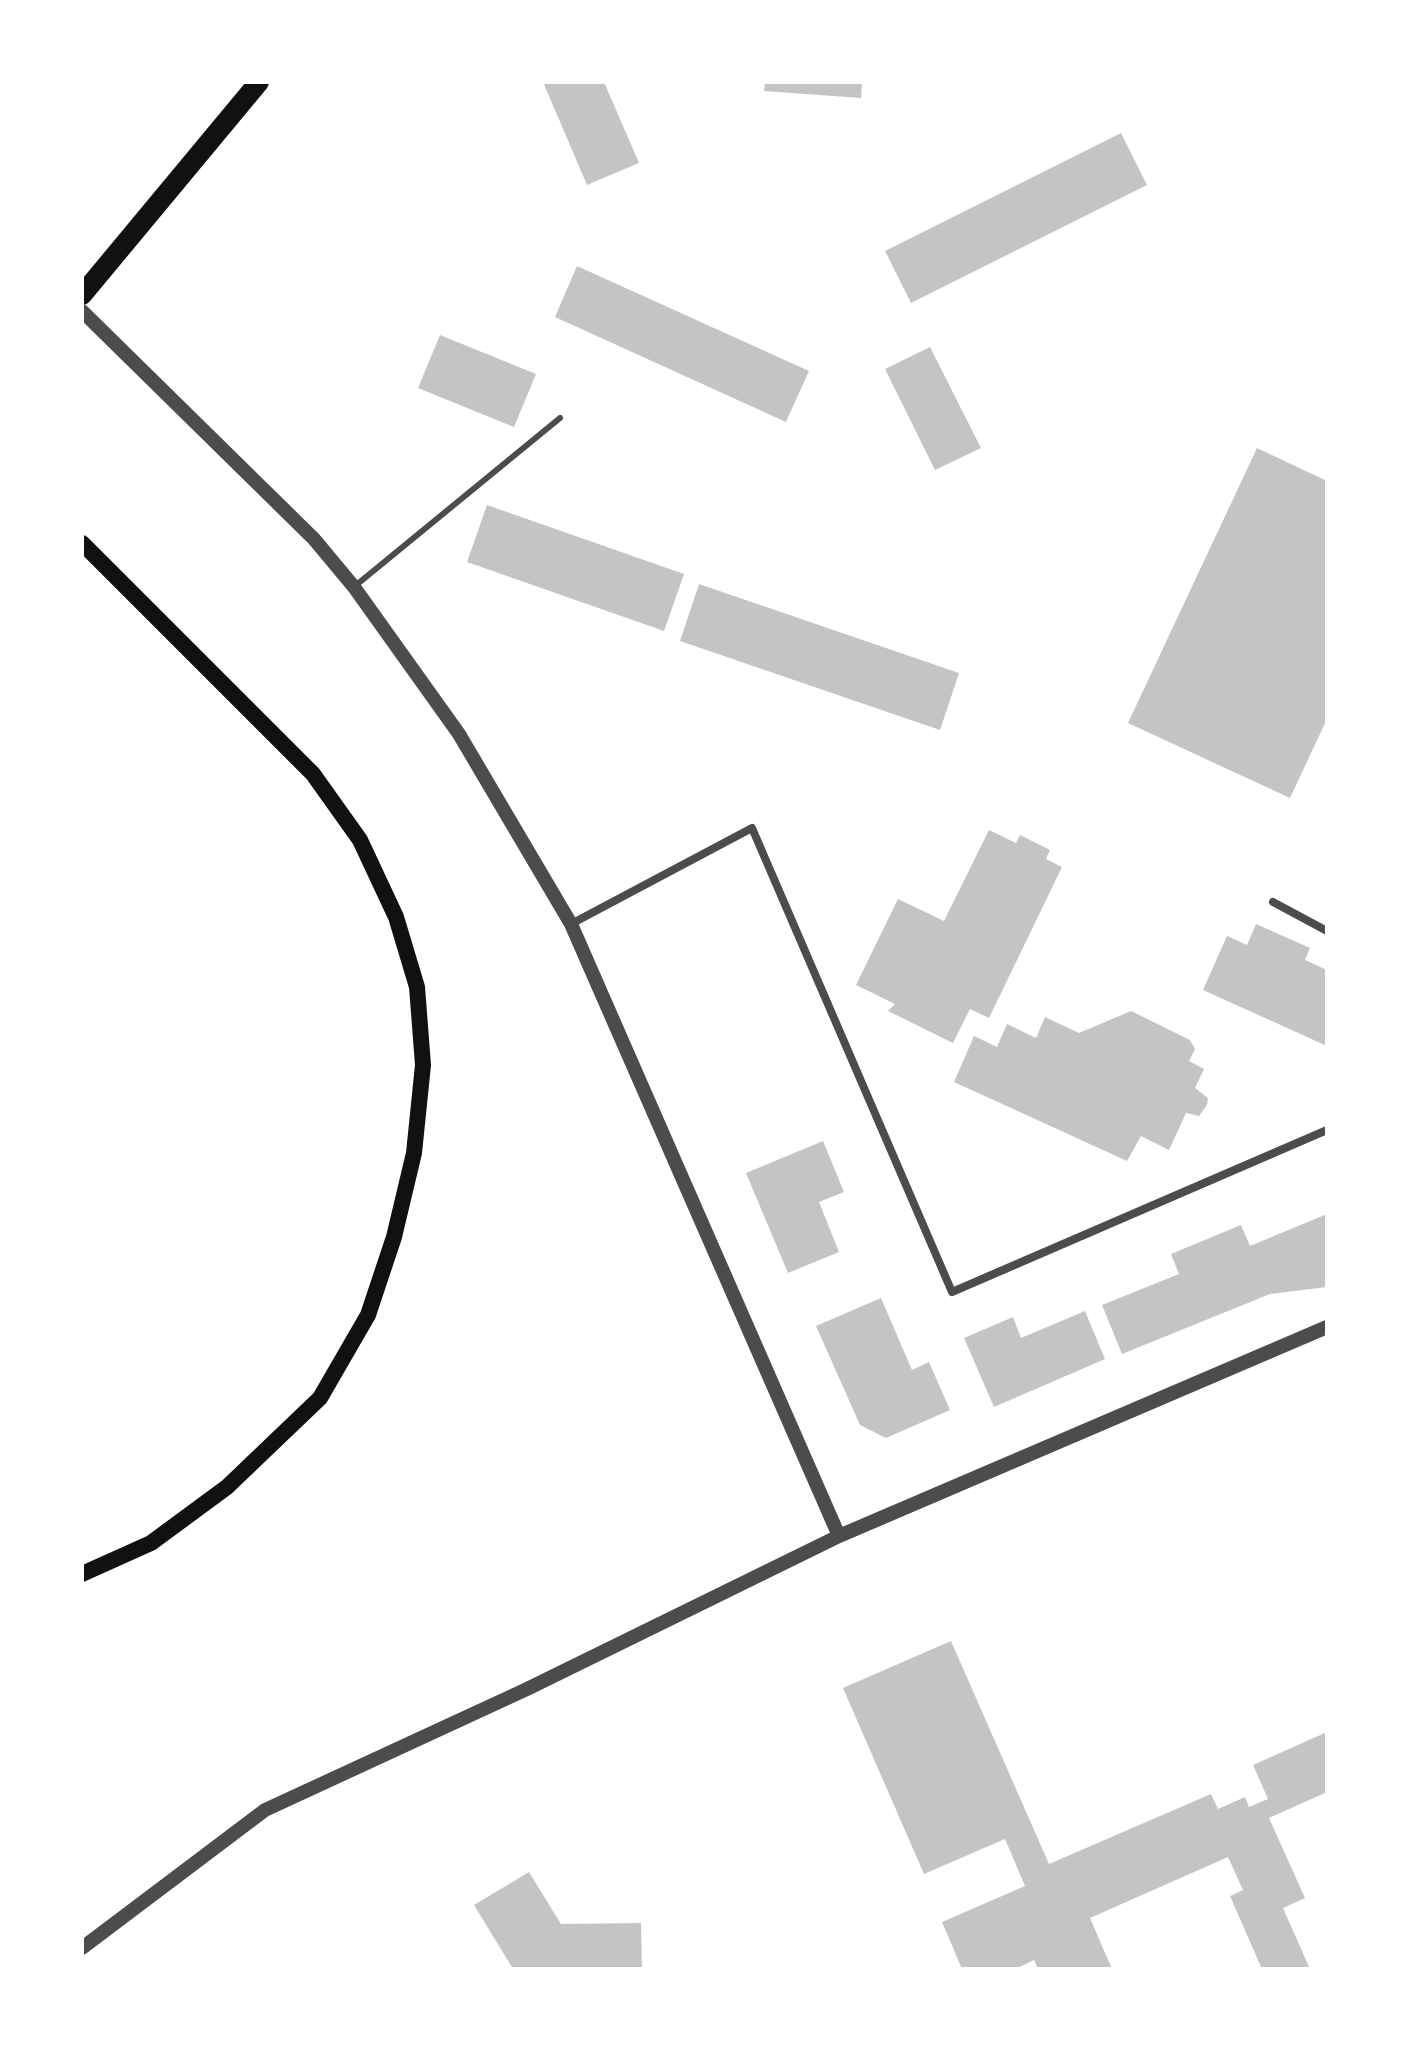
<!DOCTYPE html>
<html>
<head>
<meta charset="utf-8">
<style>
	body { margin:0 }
	#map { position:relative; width:1409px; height:2051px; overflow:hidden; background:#fff; font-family:"IBM Plex Sans",sans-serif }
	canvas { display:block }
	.frame { position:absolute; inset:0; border:84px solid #fff; pointer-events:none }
</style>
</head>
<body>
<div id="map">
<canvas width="1409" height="2051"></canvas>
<div class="frame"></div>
</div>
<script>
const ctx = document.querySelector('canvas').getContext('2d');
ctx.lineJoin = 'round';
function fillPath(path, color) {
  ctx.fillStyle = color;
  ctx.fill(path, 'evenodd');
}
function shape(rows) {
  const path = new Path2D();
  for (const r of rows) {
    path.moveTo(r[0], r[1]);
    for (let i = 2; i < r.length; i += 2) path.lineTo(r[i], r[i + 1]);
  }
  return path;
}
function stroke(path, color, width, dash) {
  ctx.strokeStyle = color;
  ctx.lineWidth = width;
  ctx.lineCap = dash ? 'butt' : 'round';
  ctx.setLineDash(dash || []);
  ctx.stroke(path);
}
fillPath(shape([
	[543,82,604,82,639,163,587,185],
	[765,82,862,82,861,98,764,91],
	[1121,133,1147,185,911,303,885,251],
	[577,266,809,371,786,422,555,317],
	[440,335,536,374,514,427,418,388],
	[930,347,981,448,935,470,885,369],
	[1257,448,1327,481,1327,719,1290,798,1128,723],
	[487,505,684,574,664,631,467,562],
	[699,584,959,673,940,730,680,641],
	[989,830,1016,843,1020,835,1050,850,1046,859,1062,867,989,1018,970,1009,953,1043,888,1011,895,1004,856,985,898,899,944,921],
	[1256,924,1310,948,1305,960,1327,970,1327,1046,1203,990,1227,936,1247,945],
	[1131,1011,1190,1040,1195,1049,1189,1061,1204,1069,1195,1088,1208,1098,1207,1105,1199,1116,1186,1113,1169,1150,1141,1136,1127,1161,954,1082,974,1036,997,1047,1007,1024,1036,1038,1045,1017,1079,1033],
	[823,1141,844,1192,819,1202,839,1252,788,1273,746,1173],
	[1327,1214,1327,1287,1270,1294,1122,1354,1102,1305,1179,1274,1171,1254,1241,1225,1250,1246],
	[881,1298,912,1370,929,1362,950,1410,886,1438,860,1425,816,1326],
	[1085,1311,1105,1359,994,1407,964,1338,1013,1317,1021,1338],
	[951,1641,1049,1864,1211,1794,1218,1809,1245,1797,1249,1807,1268,1799,1253,1765,1327,1732,1327,1792,1269,1818,1305,1898,1283,1908,1310,1969,1262,1969,1230,1896,1243,1890,1228,1857,1090,1918,1112,1969,1038,1969,1034,1960,1015,1969,962,1969,942,1922,1025,1886,1005,1839,924,1874,843,1688],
	[529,1872,561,1924,641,1923,642,1969,513,1969,474,1905]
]), '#c4c4c4');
stroke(shape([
	[355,586,560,418]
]), '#4c4c4c', 6);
stroke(shape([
	[1273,902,1327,931],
	[571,924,752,828,952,1292,1327,1130]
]), '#4c4c4c', 8);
stroke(shape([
	[82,311,314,539,354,587,459,734,571,924,839,1536],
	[82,1948,265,1810,527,1689,839,1536,1327,1327]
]), '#4c4c4c', 14);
stroke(shape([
	[82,543,313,774,360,840,396,917,417,987,423,1065,414,1153,394,1237,368,1315,320,1398,227,1487,151,1543,82,1574]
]), '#111', 16);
stroke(shape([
	[82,295,259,82]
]), '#111', 20);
</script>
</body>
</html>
